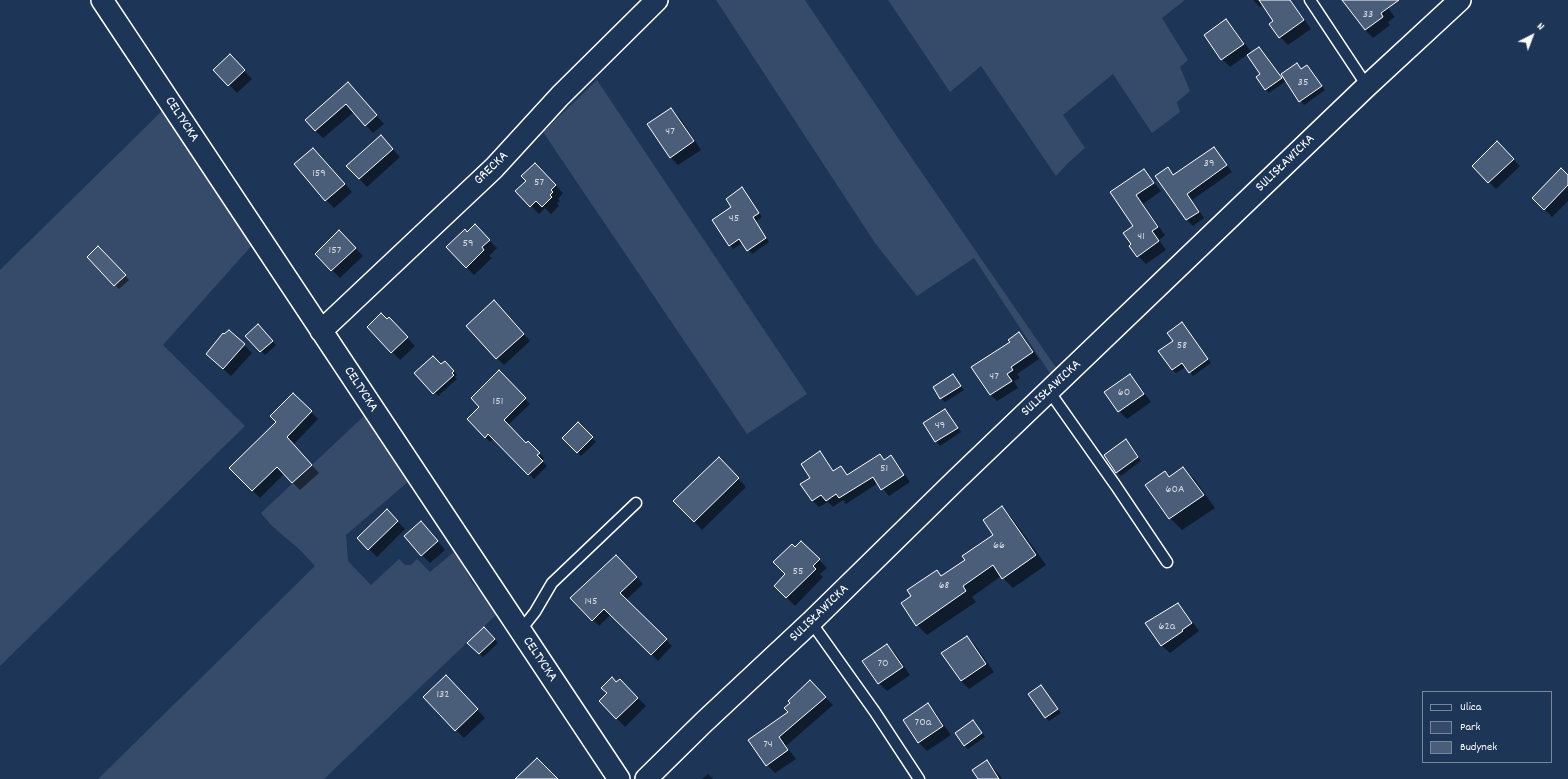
<!DOCTYPE html>
<html>
<head>
<meta charset="utf-8">
<style>
	body { margin:0 }
	#map { position:relative; width:1568px; height:779px; overflow:hidden; background:#1d3557; font-family:Dekko,sans-serif }
	canvas { display:block }
	.legend { position:absolute; left:1422px; top:691px; width:130px; height:72px; box-sizing:border-box; background:#1d3557; border:1px solid #77869a; margin:0; padding:5px 7px; list-style:none; font-size:12px; color:#fff }
	.legend li { display:flex; align-items:center; gap:8px; height:20px }
	.legend b { width:20px; border:1px solid #77869a }
	.north { position:absolute; left:1512px; top:16px; width:40px; height:40px; -webkit-text-stroke:3px #1d3557; paint-order:stroke; rotate:42deg; font-size:11px; font-weight:700; line-height:16px; text-align:center; color:#fff }
	.north::after { content:''; display:block; margin:auto; width:14px; height:18px; background:#fff; clip-path:polygon(50% 0,100% 100%,50% 72%,0 100%) }
</style>
</head>
<body>
<div id="map">
<canvas width="1568" height="779"></canvas>
<ul class="legend">
<li><b style="height:5px;background:#1d3557"></b>Ulica</li>
<li><b style="height:11px;background:#364b69"></b>Park</li>
<li><b style="height:11px;background:#4a5d79"></b>Budynek</li>
</ul>
<div class="north">N</div>
</div>
<script>
const ctx = document.querySelector('canvas').getContext('2d');
ctx.lineJoin = 'round';
function fillPath(path, color) {
  ctx.fillStyle = color;
  ctx.fill(path, 'evenodd');
}
function shape(rows) {
  const path = new Path2D();
  for (const r of rows) {
    path.moveTo(r[0], r[1]);
    for (let i = 2; i < r.length; i += 2) path.lineTo(r[i], r[i + 1]);
  }
  return path;
}
function stroke(path, color, width, dash) {
  ctx.strokeStyle = color;
  ctx.lineWidth = width;
  ctx.lineCap = dash ? 'butt' : 'round';
  ctx.setLineDash(dash || []);
  ctx.stroke(path);
}
function label(font, color, halo, rows, align = 'center') {
  ctx.font = font + ' Dekko,sans-serif';
  ctx.lineWidth = 3;
  ctx.setLineDash([]);
  ctx.textBaseline = 'middle';
  ctx.strokeStyle = halo;
  ctx.fillStyle = color;
  for (const [text, x, y, turn = 0] of rows) {
    ctx.save();
    ctx.translate(x, y);
    ctx.rotate((+turn || 0) * Math.PI / 180);
    ctx.textAlign = isNaN(turn) ? turn : align;
    if (halo) ctx.strokeText(text, 0, 0);
    ctx.fillText(text, 0, 0);
    ctx.restore();
  }
}
fillPath(shape([
	[716,0,805,0,898,138,1057,369,1051,375,974,258,917,296,875,243],
	[888,0,1185,0,1162,18,1188,60,1180,67,1190,91,1177,102,1180,112,1152,133,1113,74,1063,115,1085,148,1068,163,1056,176,981,66,950,92],
	[597,80,807,394,747,434,543,132],
	[165,108,254,243,163,345,245,426,0,666,0,270],
	[365,415,409,481,346,535,348,561,371,585,399,559,405,565,411,565,417,559,430,572,455,551,473,584,485,596,497,614,324,779,98,779,315,566,300,550,271,525,261,513]
]), '#364b69');
fillPath(shape([
	[1253,0,1284,0,1302,16,1311,29,1288,45,1280,37,1275,21,1264,5,1260,7],
	[1350,0,1382,0,1395,17,1388,22,1390,25,1373,38,1365,30],
	[1226,21,1234,29,1252,53,1259,48,1263,52,1285,81,1307,66,1325,90,1304,105,1286,81,1269,93,1265,89,1262,74,1248,54,1230,67,1222,59],
	[230,56,252,79,237,93,215,70],
	[356,92,384,124,373,133,354,112,323,138,315,130],
	[671,109,679,117,701,150,678,165,670,157],
	[1497,143,1520,166,1496,189,1473,166],
	[388,144,400,157,367,187,348,166],
	[1214,148,1232,172,1192,200,1204,218,1193,226,1187,220,1157,176,1168,168,1174,175],
	[321,157,352,192,334,208,326,200],
	[1143,170,1161,191,1143,204,1165,235,1159,240,1166,250,1146,264,1138,256,1133,244,1135,226,1112,193],
	[543,172,563,193,558,199,560,201,557,203,559,206,551,214,545,208,539,214,531,206],
	[1568,176,1568,201,1552,217,1533,198],
	[742,189,762,217,756,222,769,242,752,254,743,243,733,249,730,245],
	[475,226,497,248,489,256,492,258,474,275,447,248],
	[339,232,363,256,340,278,316,254],
	[98,247,129,280,119,289,88,257],
	[501,309,530,341,504,365,497,358],
	[1182,324,1211,363,1193,376,1186,367,1176,373,1172,370,1174,341],
	[368,327,397,327,415,346,400,360],
	[262,329,276,345,265,355,246,336],
	[1019,333,1026,340,1039,359,1017,374,1020,378,1014,381,1018,388,997,401,990,394,1011,343],
	[244,345,252,353,231,376,207,354],
	[445,362,457,375,455,377,457,379,438,396,416,373,441,365],
	[499,372,530,404,508,425,526,444,528,442,544,458,542,461,547,466,534,479,494,438,490,442,468,419,481,407],
	[1130,375,1144,392,1119,410],
	[953,376,964,390,945,402,941,398],
	[293,394,318,419,293,445,319,473,300,490,284,474,260,498,230,468,277,422],
	[1145,394,1151,402,1127,419,1120,412],
	[945,410,961,432,940,446,924,424],
	[578,423,596,442,581,456,564,438],
	[1130,444,1141,461,1121,476,1117,472],
	[819,452,826,459,834,472,841,467,848,475,880,455,885,460,891,456,897,463,910,482,889,496,878,483,846,504,843,500,833,507,828,502,819,507,813,501,802,484,811,478],
	[719,459,746,487,702,530,675,501],
	[1183,468,1195,480,1215,508,1182,530,1170,518,1165,473,1170,478],
	[1002,507,1012,518,1046,565,1013,588,1001,576,972,597,976,602,927,635,917,625,912,597,937,571,942,576,966,560,994,535],
	[387,511,405,529,377,557,358,538],
	[429,530,445,550,430,563,422,555],
	[801,542,827,568,820,574,823,577,795,606,775,586,787,574,795,548],
	[616,556,643,584,626,600,672,646,658,661,611,614,599,626,572,598],
	[1177,604,1185,612,1199,631,1170,653,1162,646,1147,624],
	[484,628,498,643,483,657,469,643],
	[967,637,975,645,994,672,969,689,961,681],
	[887,645,895,653,910,675,887,691,879,683,864,661],
	[620,680,646,706,625,727,600,701],
	[810,682,833,705,786,746,796,759,775,773,767,765,749,740,790,712],
	[454,684,485,718,464,738,456,730],
	[1044,690,1061,713,1049,721,1045,717],
	[927,704,935,712,951,735,927,751,919,743,904,720],
	[973,721,985,737,968,749,964,745],
	[987,762,999,774,1002,779,979,779],
	[708,774,713,779,702,779]
]), '#0007');
const building = shape([
	[1259,0,1290,0,1304,20,1279,38,1269,24,1273,21,1259,0],
	[1342,0,1399,0,1381,13,1383,17,1365,30,1342,0],
	[1226,19,1244,44,1221,60,1204,35,1226,19],
	[1259,47,1282,78,1265,90,1256,77,1260,74,1247,55,1259,47],
	[230,54,245,70,228,86,213,70,230,54],
	[1297,63,1301,69,1307,65,1322,86,1299,102,1281,74,1297,63],
	[348,82,377,115,365,126,346,104,315,131,305,120,348,82],
	[671,108,694,141,670,158,647,124,671,108],
	[381,135,393,149,359,179,346,166,381,135],
	[1497,141,1514,159,1488,183,1472,166,1497,141],
	[1214,147,1227,165,1187,194,1199,212,1186,220,1155,176,1168,167,1173,175,1214,147],
	[313,148,345,184,325,201,294,164,313,148],
	[535,163,556,185,551,190,553,192,550,195,552,197,542,207,536,201,530,207,515,191,526,181,521,176,535,163],
	[1561,168,1568,175,1568,185,1544,210,1532,198,1561,168],
	[1144,169,1154,183,1136,195,1158,227,1152,231,1159,241,1137,257,1129,246,1131,244,1123,233,1133,226,1110,192,1144,169],
	[742,187,759,213,753,217,766,238,747,251,739,239,729,246,712,220,731,207,726,199,742,187],
	[475,224,490,240,482,247,484,250,466,268,446,247,465,229,467,232,475,224],
	[339,230,356,248,331,271,315,254,339,230],
	[98,246,126,275,114,286,87,257,98,246],
	[494,300,524,334,496,359,466,326,494,300],
	[381,313,387,319,389,317,408,337,391,353,367,327,381,313],
	[1182,322,1208,359,1189,373,1182,363,1172,370,1158,351,1173,341,1167,333,1182,322],
	[258,324,273,341,260,352,245,336,258,324],
	[229,330,245,344,223,369,206,354,223,333,224,334,229,330],
	[1019,332,1033,352,1011,367,1013,370,1007,374,1012,381,990,395,971,367,1010,342,1008,340,1019,332],
	[433,356,441,364,445,361,454,371,452,373,454,375,433,394,414,373,433,356],
	[499,370,526,398,504,420,526,443,528,441,540,453,537,455,543,461,528,475,488,434,485,438,467,419,479,407,471,398,499,370],
	[953,374,961,386,940,399,933,387,953,374],
	[1130,374,1144,394,1118,412,1104,392,1130,374],
	[293,393,312,411,287,437,312,465,292,483,277,467,252,491,229,468,276,422,270,416,293,393],
	[945,409,958,428,935,442,923,423,945,409],
	[578,422,593,437,577,453,562,438,578,422],
	[1126,439,1138,457,1116,473,1104,455,1126,439],
	[820,451,833,471,841,466,847,475,880,454,884,460,891,455,904,475,881,490,873,477,839,498,836,494,826,501,821,495,812,501,800,484,810,478,801,464,820,451],
	[719,457,739,478,694,522,673,501,719,457],
	[1183,467,1204,495,1169,519,1145,485,1165,471,1169,477,1183,467],
	[1002,506,1036,555,1002,579,993,565,963,586,966,591,916,626,901,603,911,596,907,590,937,570,941,576,965,560,962,556,993,535,983,520,1002,506],
	[387,509,398,521,368,550,357,538,387,509],
	[421,521,438,541,421,556,404,536,421,521],
	[801,541,820,559,813,566,816,569,786,598,774,586,785,574,773,562,792,544,795,547,801,541],
	[616,555,637,577,620,593,667,639,651,655,604,609,592,621,570,598,616,555],
	[1178,603,1192,623,1182,630,1183,631,1161,646,1145,623,1178,603],
	[484,627,495,639,479,654,467,643,484,627],
	[967,636,986,664,961,681,941,653,967,636],
	[887,644,903,667,878,684,862,661,887,644],
	[446,675,478,709,455,731,423,697,446,675],
	[612,677,616,682,620,679,638,698,616,719,599,701,607,693,601,688,612,677],
	[810,680,826,697,779,737,788,750,766,766,748,740,788,712,784,708,790,703,788,701,810,680],
	[1041,685,1058,709,1045,718,1028,694,1041,685],
	[928,703,943,726,918,743,903,720,928,703],
	[973,720,982,733,964,746,955,733,973,720],
	[537,758,558,779,515,779,537,758],
	[987,760,999,779,978,779,972,770,987,760]
]);
fillPath(building, '#4a5d79');
stroke(building, '#fff', 1);
const service = shape([
	[1310,0,1367,86],
	[1049,391,1116,486,1167,562],
	[811,622,875,712,919,779],
	[520,631,535,612,552,583,636,503]
]);
const minor = shape([
	[102,0,619,779],
	[321,331,494,168,560,96,657,0],
	[646,779,704,722,811,622,957,479,1367,86,1460,0]
]);
stroke(service, '#fff', 13);
stroke(minor, '#fff', 24);
stroke(service, '#1d3557', 10);
stroke(minor, '#1d3557', 21);
label('12px', '#d2d6de', null, [
	["33",1368,15],
	["35",1303,83],
	["47",670,132],
	["39",1209,164],
	["159",319,174],
	["57",539,183],
	["45",734,219],
	["41",1141,237],
	["59",468,244],
	["157",335,251],
	["58",1182,346],
	["47",994,377],
	["60",1124,393],
	["151",498,402],
	["49",940,426],
	["51",884,469],
	["60A",1175,490],
	["66",999,546],
	["55",798,572],
	["68",944,586],
	["145",591,602],
	["62a",1167,627],
	["70",883,664],
	["132",443,695],
	["70a",923,723],
	["74",768,745]
]);
label('14px', '#fff', '#1d3557', [
	["CELTYCKA",181,120,57],
	["SULISŁAWICKA",1286,164,-44],
	["GRECKA",492,169,-44],
	["SULISŁAWICKA",1052,389,-43],
	["CELTYCKA",360,390,57],
	["SULISŁAWICKA",820,614,-44],
	["CELTYCKA",539,660,56]
]);
</script>
</body>
</html>
